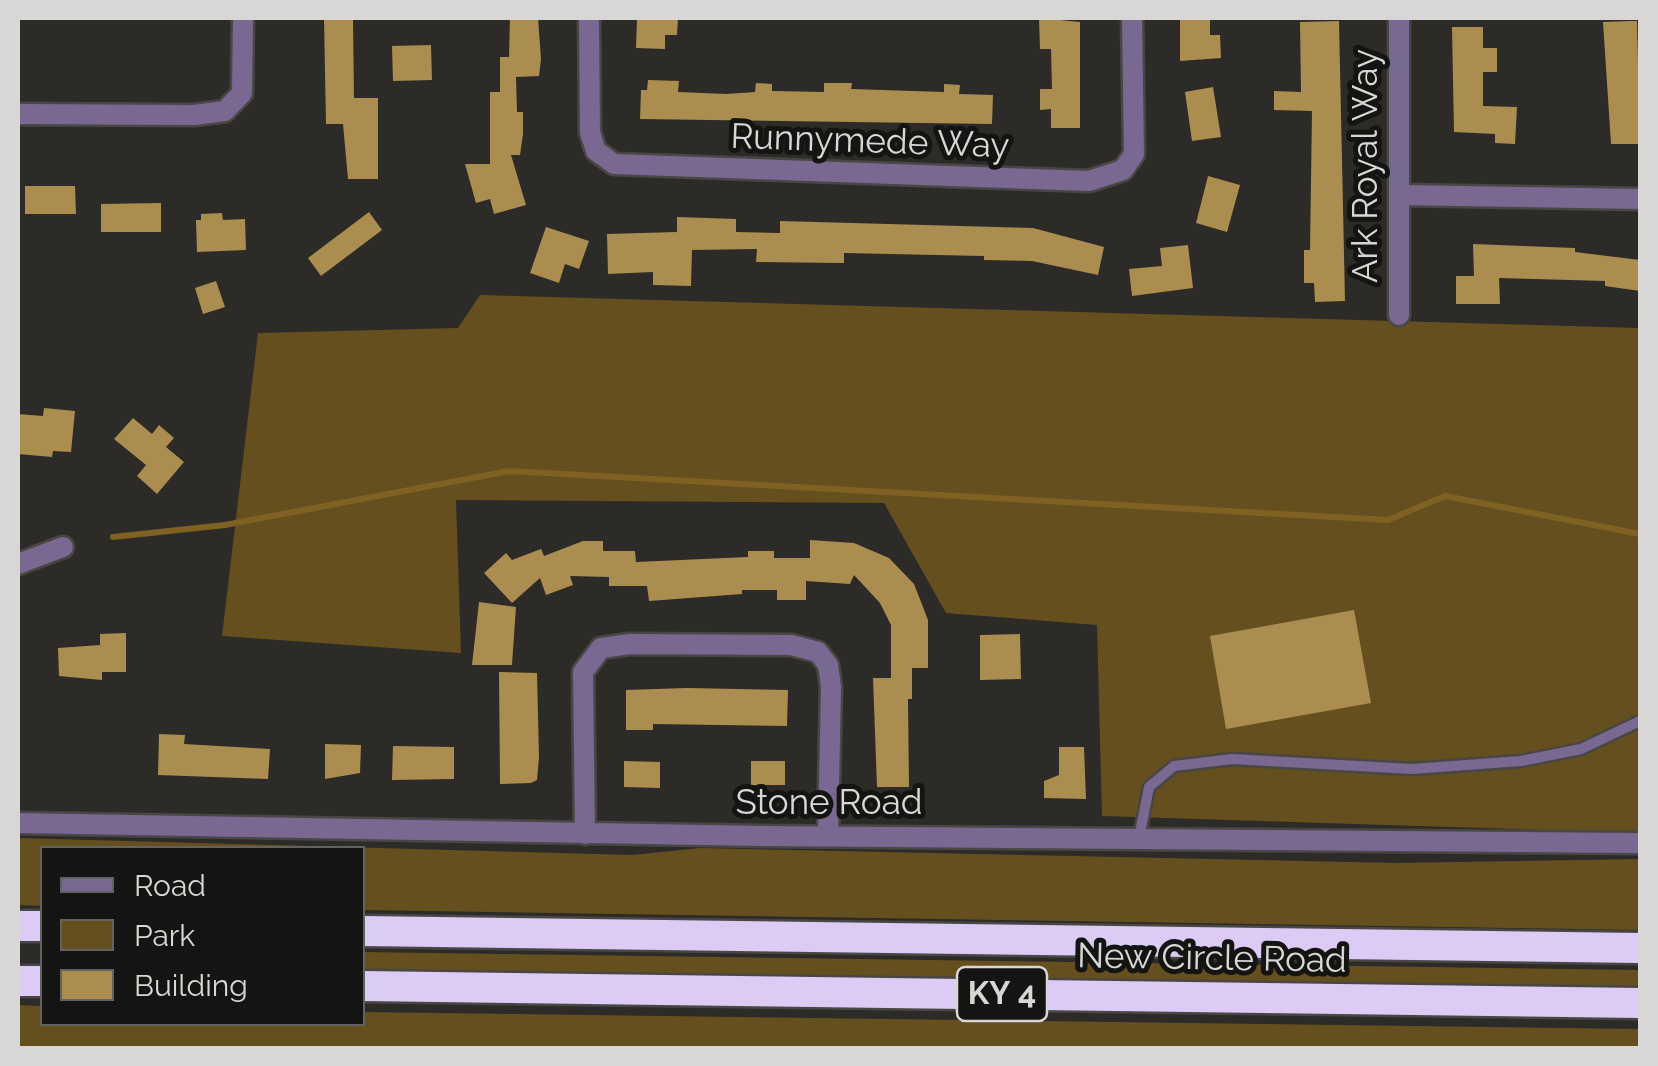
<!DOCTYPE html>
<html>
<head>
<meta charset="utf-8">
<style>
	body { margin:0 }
	#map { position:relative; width:1658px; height:1066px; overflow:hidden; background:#2c2b28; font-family:Raleway,sans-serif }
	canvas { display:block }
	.frame { position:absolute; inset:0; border:20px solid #d8d7d5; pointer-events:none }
	.legend { position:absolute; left:40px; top:846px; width:325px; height:180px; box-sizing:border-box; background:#141412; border:2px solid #626260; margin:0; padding:12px 18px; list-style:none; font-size:30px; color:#d8d7d5 }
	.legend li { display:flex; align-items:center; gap:20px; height:50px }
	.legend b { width:50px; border:2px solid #626260 }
</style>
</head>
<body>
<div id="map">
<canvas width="1658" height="1066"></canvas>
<div class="frame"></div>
<ul class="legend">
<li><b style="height:12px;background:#796892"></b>Road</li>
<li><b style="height:28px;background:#654f1f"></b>Park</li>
<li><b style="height:28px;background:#ab8d4f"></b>Building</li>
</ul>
</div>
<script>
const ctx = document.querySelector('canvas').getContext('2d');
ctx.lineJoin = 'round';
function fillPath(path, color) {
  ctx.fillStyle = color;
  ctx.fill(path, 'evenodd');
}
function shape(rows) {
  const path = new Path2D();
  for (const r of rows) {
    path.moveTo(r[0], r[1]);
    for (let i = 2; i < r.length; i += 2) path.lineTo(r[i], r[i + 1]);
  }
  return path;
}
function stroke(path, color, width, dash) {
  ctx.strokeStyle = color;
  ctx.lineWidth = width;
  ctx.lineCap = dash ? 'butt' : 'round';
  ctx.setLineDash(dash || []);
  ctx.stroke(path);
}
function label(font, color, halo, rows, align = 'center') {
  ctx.font = font + ' Raleway,sans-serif';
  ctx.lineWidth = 10;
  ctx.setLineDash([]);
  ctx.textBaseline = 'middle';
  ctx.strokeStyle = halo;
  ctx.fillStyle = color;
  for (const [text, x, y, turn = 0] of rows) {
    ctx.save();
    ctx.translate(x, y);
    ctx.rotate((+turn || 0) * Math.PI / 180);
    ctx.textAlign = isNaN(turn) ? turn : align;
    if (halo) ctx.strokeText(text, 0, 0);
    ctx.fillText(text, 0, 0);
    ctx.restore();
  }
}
fillPath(shape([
	[480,295,1640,328,1640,833,1102,816,1097,625,946,613,884,503,456,500,461,653,222,636,258,333,458,328],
	[18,838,632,855,700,848,1397,863,1640,859,1640,930,363,910,362,848,42,848,42,906,18,905],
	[363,952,1640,970,1640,992,363,972],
	[18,1005,42,1006,42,1024,362,1024,363,1012,1640,1029,1640,1048,18,1048]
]), '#654f1f');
stroke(shape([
	[113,537,225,525,509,471,1388,520,1445,496,1640,534]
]), '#7f6222', 6);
fillPath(shape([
	[324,18,353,18,354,98,378,98,378,179,348,179,343,124,326,124],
	[510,18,538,18,541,59,539,76,516,77,517,112,523,112,523,134,520,155,511,155,526,205,494,214,490,199,476,203,465,164,490,164,490,92,500,92,500,57,509,57],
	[637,18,678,18,677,35,665,35,665,49,636,48],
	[1039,18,1080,22,1080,128,1051,128,1051,109,1040,110,1040,89,1052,89,1051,49,1040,49],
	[1180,18,1210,18,1210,35,1220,35,1221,58,1180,61],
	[1339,21,1345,301,1315,302,1314,283,1304,283,1304,250,1310,250,1312,111,1274,110,1274,91,1301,92,1300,22],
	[1630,21,1637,21,1640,144,1611,144,1603,22],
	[1452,27,1483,27,1483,48,1497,48,1497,72,1483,72,1483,106,1517,107,1515,144,1495,143,1495,134,1454,132],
	[431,45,432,80,393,81,392,46],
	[648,80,679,81,678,92,726,94,755,92,756,83,772,84,772,91,824,92,824,83,852,83,851,89,944,92,944,84,960,85,959,94,993,95,992,124,640,119,641,90,647,90],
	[1213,87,1221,137,1192,141,1185,92],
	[1208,176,1240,185,1227,232,1196,223],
	[25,186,75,186,76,214,25,214],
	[161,203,161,232,101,232,101,204],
	[369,212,382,230,321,276,308,258],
	[222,213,223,220,245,219,246,250,197,252,196,220,201,220,201,214],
	[677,217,736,219,736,232,780,233,780,221,1033,228,1104,247,1098,275,1032,261,984,260,984,256,844,253,844,263,756,262,757,249,692,250,691,286,653,285,653,272,608,274,607,234,677,232],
	[546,227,589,241,579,269,565,264,559,283,530,273],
	[1473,244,1575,248,1575,252,1640,260,1640,291,1605,286,1605,281,1499,278,1500,304,1456,304,1456,276,1474,276],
	[1188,245,1193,288,1132,296,1129,269,1162,266,1160,248],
	[216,281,225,307,203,314,195,288],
	[44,408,75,411,71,452,53,451,52,457,18,454,18,414,43,416],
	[133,418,152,434,159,425,174,438,166,447,184,462,157,494,137,476,146,465,114,439],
	[810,540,854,543,889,558,914,584,928,620,928,668,912,668,912,699,908,699,909,787,877,787,873,678,891,678,891,625,880,603,854,575,850,584,806,581,806,600,777,600,777,590,742,590,742,594,649,601,647,586,609,586,609,577,570,576,573,585,546,595,540,578,512,603,484,573,506,553,512,560,541,549,544,556,583,541,603,541,603,551,635,551,636,562,748,557,748,551,774,551,774,558,810,558],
	[479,602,516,607,512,665,472,665],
	[1354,610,1371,703,1226,729,1210,636],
	[126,633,126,672,102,672,102,680,59,676,58,648,100,645,100,634],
	[1020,634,1021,679,980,680,980,635],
	[499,672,537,673,539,757,537,780,531,783,500,784],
	[687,688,788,690,787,726,653,724,653,730,626,730,626,690],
	[159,734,185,735,184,744,270,749,268,779,158,775],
	[325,744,361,745,360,773,325,779],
	[393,746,454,747,454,779,392,780],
	[1059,747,1084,747,1086,799,1044,798,1044,781,1059,775],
	[624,761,660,762,660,788,624,787],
	[751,761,785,761,785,785,751,785]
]), '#ab8d4f');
const service = shape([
	[1139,838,1149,787,1174,766,1232,759,1412,769,1521,761,1581,749,1640,721]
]);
const minor = shape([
	[589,18,590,132,596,151,614,164,1089,181,1123,170,1134,154,1132,18],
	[18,114,194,115,225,111,242,93,243,18],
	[1400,195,1640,199],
	[1399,315,1399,18],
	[18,564,63,547],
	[18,823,762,836,1640,843],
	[585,834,583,672,601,648,630,644,791,645,818,652,828,665,831,687,828,835]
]);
const motorway = shape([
	[18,926,42,926],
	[362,931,1640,948],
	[18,981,42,981],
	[362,986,1640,1003]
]);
stroke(service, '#484744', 15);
stroke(minor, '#484744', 25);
stroke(motorway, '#484744', 35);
stroke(service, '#796892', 10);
stroke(minor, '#796892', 20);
stroke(motorway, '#dbcbf5', 30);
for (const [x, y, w] of [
	[1002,994,90]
]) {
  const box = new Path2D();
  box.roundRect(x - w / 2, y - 27, w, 54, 8);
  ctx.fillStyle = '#141412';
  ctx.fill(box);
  stroke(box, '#d8d7d5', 2.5);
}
label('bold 32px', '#d8d7d5', null, [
	["KY 4",1002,994]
]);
label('35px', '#d8d7d5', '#141412', [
	["Runnymede Way",870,142,2],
	["Ark Royal Way",1366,166,-90],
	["Stone Road",829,803],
	["New Circle Road",1212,959,1]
]);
</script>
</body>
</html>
